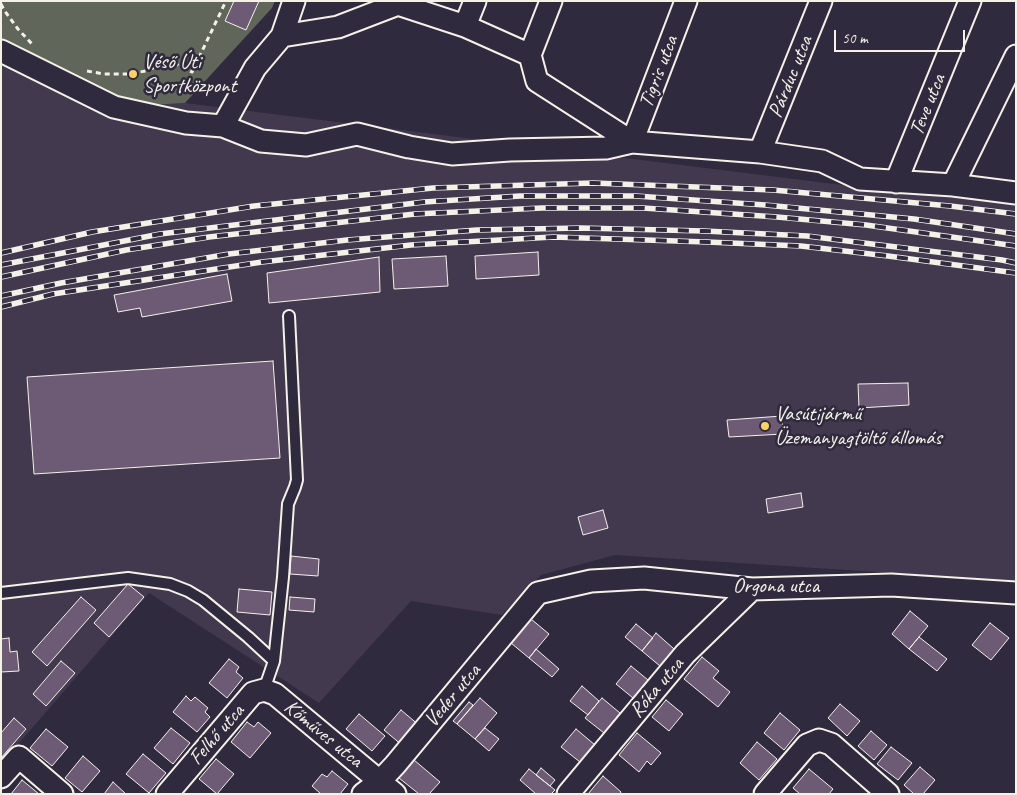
<!DOCTYPE html>
<html>
<head>
<meta charset="utf-8">
<style>
	body { margin:0 }
	#map { position:relative; width:1017px; height:795px; overflow:hidden; background:#2f2a3d; font-family:Caveat,sans-serif }
	canvas { display:block }
	.frame { position:absolute; inset:0; border:2px solid #f4f1e8; pointer-events:none }
	.scale { position:absolute; left:834px; top:30px; width:131px; height:22px; box-sizing:border-box; border:2px solid #f4f1e8; border-top:0; padding-left:6px; font-size:15px; line-height:18px; white-space:nowrap; color:#f4f1e8; -webkit-text-stroke:4px #2f2a3d; paint-order:stroke }
</style>
</head>
<body>
<div id="map">
<canvas width="1017" height="795"></canvas>
<div class="frame"></div>
<div class="scale">50 m</div>
</div>
<script>
const ctx = document.querySelector('canvas').getContext('2d');
ctx.lineJoin = 'round';
function fillPath(path, color) {
  ctx.fillStyle = color;
  ctx.fill(path, 'evenodd');
}
function shape(rows) {
  const path = new Path2D();
  for (const r of rows) {
    path.moveTo(r[0], r[1]);
    for (let i = 2; i < r.length; i += 2) path.lineTo(r[i], r[i + 1]);
  }
  return path;
}
function stroke(path, color, width, dash) {
  ctx.strokeStyle = color;
  ctx.lineWidth = width;
  ctx.lineCap = dash ? 'butt' : 'round';
  ctx.setLineDash(dash || []);
  ctx.stroke(path);
}
function label(font, color, halo, rows, align = 'center') {
  ctx.font = font + ' Caveat,sans-serif';
  ctx.lineWidth = 5;
  ctx.setLineDash([]);
  ctx.textBaseline = 'middle';
  ctx.strokeStyle = halo;
  ctx.fillStyle = color;
  for (const [text, x, y, turn = 0] of rows) {
    ctx.save();
    ctx.translate(x, y);
    ctx.rotate((+turn || 0) * Math.PI / 180);
    ctx.textAlign = isNaN(turn) ? turn : align;
    if (halo) ctx.strokeText(text, 0, 0);
    ctx.fillText(text, 0, 0);
    ctx.restore();
  }
}
fillPath(shape([
	[1,46,114,107,185,103,898,192,1016,201,1016,581,615,555,541,575,502,615,411,601,319,703,149,593,1,764]
]), '#42394e');
fillPath(shape([
	[1,1,275,1,272,8,185,103,114,107,1,46]
]), '#606659');
const building = shape([
	[234,1,259,1,246,30,225,21,234,1],
	[538,252,539,275,476,279,475,256,538,252],
	[446,256,448,286,394,289,392,259,446,256],
	[379,257,380,292,269,303,267,273,379,257],
	[227,274,232,301,142,317,140,308,118,312,114,295,227,274],
	[273,361,280,458,34,474,27,377,273,361],
	[908,383,909,405,859,408,858,384,908,383],
	[782,416,783,434,729,437,727,420,782,416],
	[801,493,803,507,768,513,766,499,801,493],
	[603,510,608,528,583,535,578,517,603,510],
	[291,556,319,559,318,576,290,574,291,556],
	[128,584,144,597,109,637,94,623,128,584],
	[239,589,272,592,270,615,237,612,239,589],
	[81,597,96,610,47,666,32,652,81,597],
	[290,597,315,599,314,612,289,610,290,597],
	[910,611,928,626,909,649,892,634,910,611],
	[531,619,549,634,529,658,511,643,531,619],
	[990,623,1009,638,991,660,972,645,990,623],
	[636,624,653,638,642,651,625,637,636,624],
	[656,633,674,649,660,666,642,651,656,633],
	[919,637,947,659,937,671,909,649,919,637],
	[9,638,10,652,17,651,19,671,1,672,1,639,9,638],
	[536,649,559,669,552,677,529,658,536,649],
	[702,657,719,671,713,678,730,692,718,707,684,679,702,657],
	[229,659,239,667,236,672,243,678,227,698,209,683,229,659],
	[61,661,75,673,46,706,33,694,61,661],
	[631,666,648,680,633,698,616,684,631,666],
	[582,686,599,701,588,715,570,701,582,686],
	[186,696,191,701,195,697,208,708,205,712,210,717,197,732,173,712,186,696],
	[480,698,497,713,475,739,457,724,480,698],
	[602,698,620,713,604,733,585,718,602,698],
	[666,700,683,714,669,731,652,717,666,700],
	[469,702,473,705,457,724,453,721,469,702],
	[840,704,860,721,847,736,828,718,840,704],
	[401,710,420,726,403,746,384,730,401,710],
	[780,713,800,730,784,750,764,733,780,713],
	[359,714,385,736,372,751,346,729,359,714],
	[14,718,26,729,1,758,1,733,14,718],
	[247,722,254,727,258,722,271,733,250,758,231,742,247,722],
	[171,728,190,743,173,764,154,748,171,728],
	[485,728,499,739,489,751,475,739,485,728],
	[46,729,68,747,52,766,30,748,46,729],
	[576,729,595,745,580,762,561,747,576,729],
	[871,731,887,745,874,760,858,746,871,731],
	[637,733,661,753,651,765,647,761,639,772,619,755,637,733],
	[757,742,777,759,759,780,740,763,757,742],
	[891,747,912,763,898,780,877,764,891,747],
	[143,754,166,773,149,793,126,774,143,754],
	[83,756,100,771,82,792,65,778,83,756],
	[216,759,234,774,217,794,199,779,216,759],
	[414,760,440,782,429,794,419,794,399,778,414,760],
	[920,767,935,780,923,794,914,794,904,785,920,767],
	[541,768,555,780,550,786,536,775,541,768],
	[529,769,555,790,551,794,536,794,520,780,529,769],
	[809,769,833,789,829,794,800,794,793,788,809,769],
	[332,771,348,784,340,794,321,794,312,786,322,774,327,777,332,771],
	[603,776,621,792,620,794,588,794,603,776],
	[22,780,39,794,11,794,22,780],
	[113,782,126,794,104,794,113,782]
]);
fillPath(building, '#6d5b76');
stroke(building, '#f4f1e8', 1);
const service = shape([
	[1,593,128,578,170,584,188,591,203,600,248,637,274,661],
	[264,690,274,661,283,577,288,504,295,487,297,480,289,316]
]);
const minor = shape([
	[465,26,475,1],
	[282,36,338,27,398,4,465,26,530,55,537,81,632,142,760,152,822,161,860,179,953,185,1016,193],
	[1,51,114,107,186,123,223,126,261,141,306,145,357,134,409,147,452,154,510,150,606,148,632,142,686,1],
	[530,55,551,1],
	[223,126,255,68,282,36,294,1],
	[760,152,821,1],
	[896,182,970,1],
	[953,185,1016,56],
	[1,777,19,757,62,794],
	[167,794,253,693,264,690,275,694,395,794],
	[363,794,380,781,395,765,538,593,591,581,644,578,752,589,891,585,1016,593],
	[568,794,685,654,752,589],
	[765,794,807,745,819,740,831,744,888,794]
]);
stroke(service, '#f4f1e8', 14);
stroke(minor, '#f4f1e8', 25);
stroke(shape([
	[1,4,4,10,18,29,32,44],
	[87,71,104,74,127,74,146,71,170,61,192,72,226,1]
]), '#f4f1e8', 3, [5, 4]);
stroke(service, '#2f2a3d', 10);
stroke(minor, '#2f2a3d', 21);
const rail = shape([
	[1,253,92,232,254,206,433,188,593,183,773,190,950,206,1016,214],
	[1,265,160,234,424,202,520,196,636,196,765,205,914,219,1016,234],
	[1,277,126,250,209,237,415,214,542,208,643,208,777,217,866,225,1016,246],
	[1,296,61,283,229,254,347,240,477,230,581,228,704,231,807,236,1002,260,1016,263],
	[1,307,53,294,262,262,411,245,553,237,707,242,801,246,888,256,1016,273]
]);
stroke(rail, '#f4f1e8', 5.5);
stroke(rail, '#2f2a3d', 4, [11]);
for (const [x, y, r, color] of [
	[133,74,5,"#ffd166"],
	[765,426,5,"#ffd166"]
]) {
  const dot = new Path2D();
  dot.arc(x, y, r, 0, 2 * Math.PI);
  ctx.fillStyle = color;
  ctx.fill(dot);
  stroke(dot, '#2f2a3d', 2);
}
label('21px', '#f4f1e8', '#2f2a3d', [
	["Véső Úti",143,62],
	["Sportközpont",143,86],
	["Vasútijármű",775,414],
	["Üzemanyagtöltő állomás",775,438]
], 'left');
label('21px', '#f4f1e8', '#2f2a3d', [
	["Tigris utca",659,72,-69],
	["Párduc utca",791,77,-68],
	["Teve utca",928,105,-68],
	["Orgona utca",776,586],
	["Róka utca",657,688,-50],
	["Veder utca",453,696,-50],
	["Kőműves utca",323,734,39],
	["Felhő utca",217,735,-49]
]);
</script>
</body>
</html>
